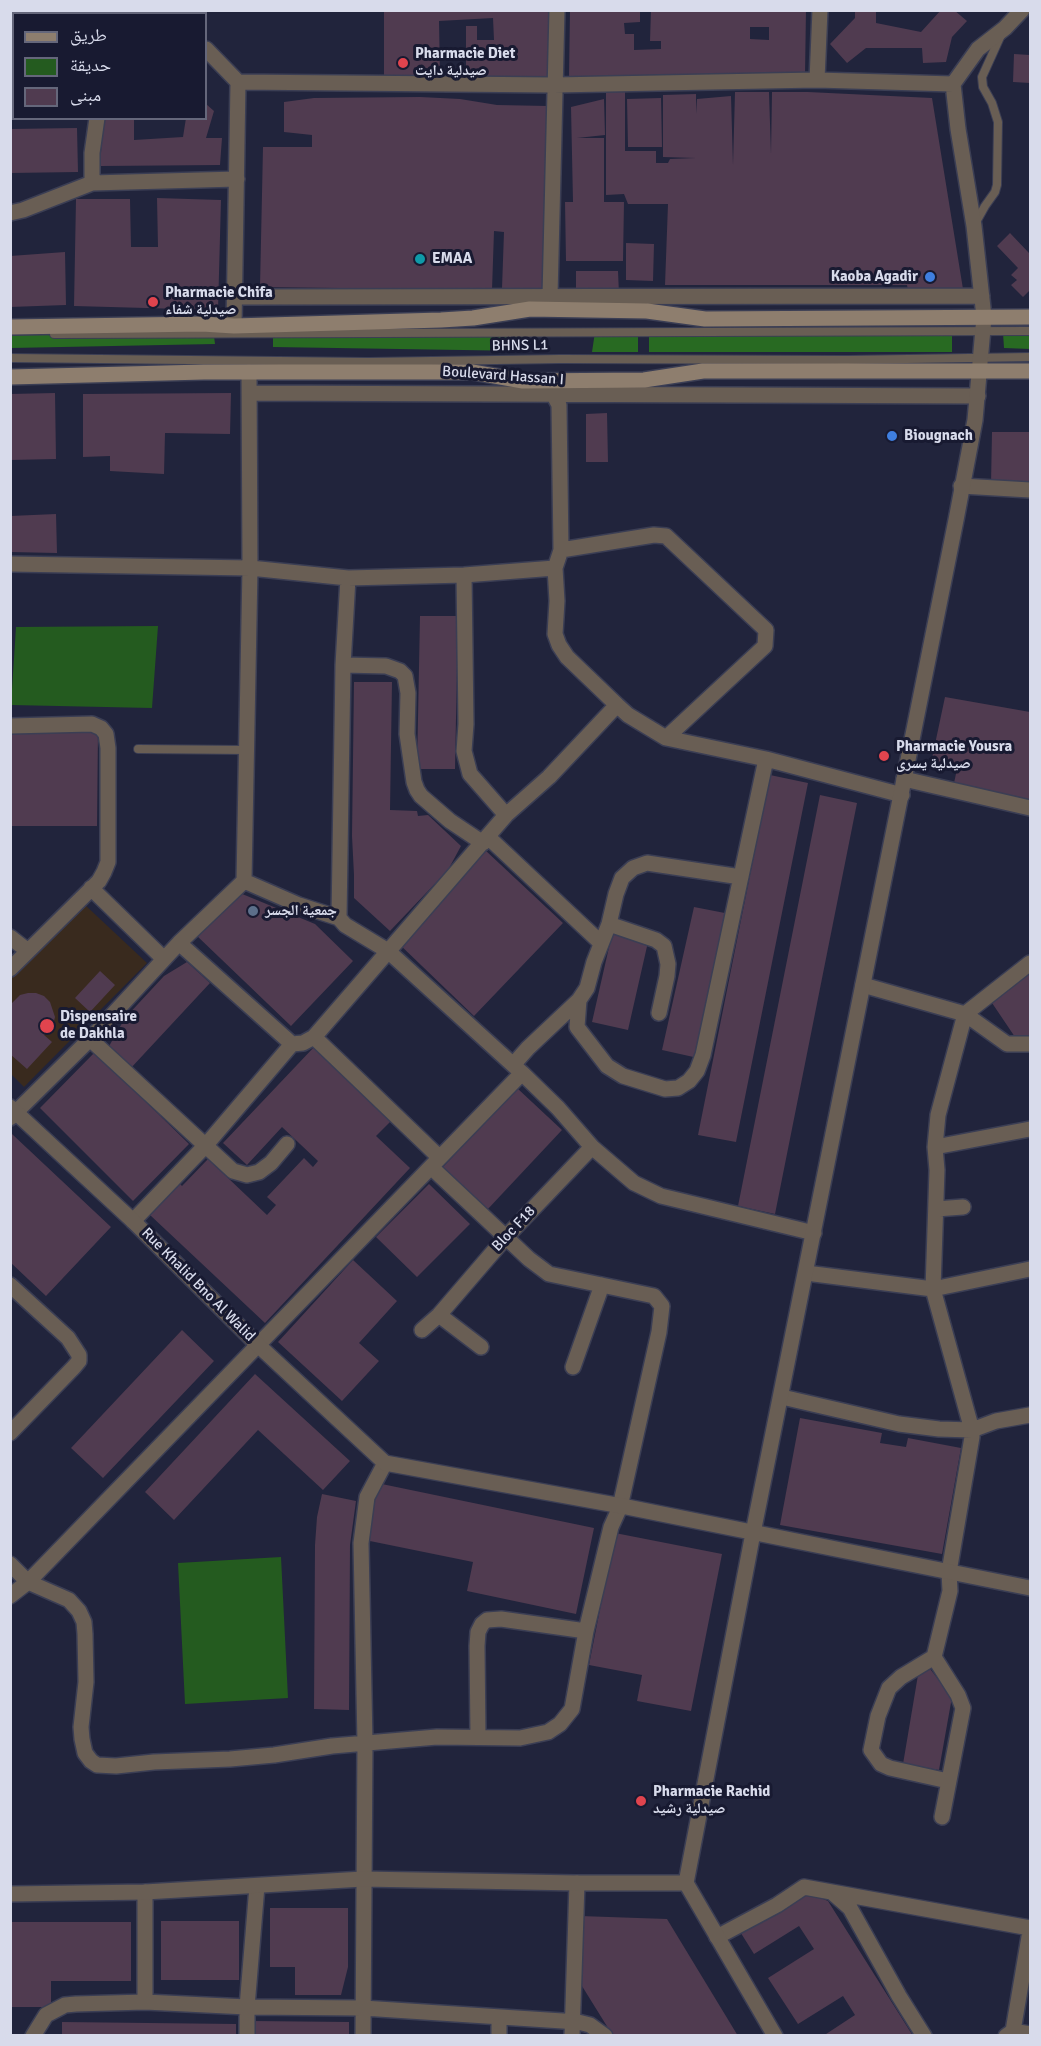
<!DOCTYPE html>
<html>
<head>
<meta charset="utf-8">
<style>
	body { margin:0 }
	#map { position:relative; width:1041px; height:2046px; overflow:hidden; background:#21243c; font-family:Signika,"Noto Naskh Arabic",sans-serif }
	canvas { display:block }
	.frame { position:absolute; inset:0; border:12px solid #d8dbeb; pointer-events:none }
	.legend { position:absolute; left:12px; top:12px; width:195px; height:108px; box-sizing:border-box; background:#181a31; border:2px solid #65677b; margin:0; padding:8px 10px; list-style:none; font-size:18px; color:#d8dbeb }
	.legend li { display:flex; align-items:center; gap:12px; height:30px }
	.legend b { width:30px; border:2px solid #65677b }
</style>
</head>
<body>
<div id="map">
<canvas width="1041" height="2046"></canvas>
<div class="frame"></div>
<ul class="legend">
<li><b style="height:8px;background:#8e7e6e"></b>طريق</li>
<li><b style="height:16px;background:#245b1f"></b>حديقة</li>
<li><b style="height:16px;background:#503b50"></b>مبنى</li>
</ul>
</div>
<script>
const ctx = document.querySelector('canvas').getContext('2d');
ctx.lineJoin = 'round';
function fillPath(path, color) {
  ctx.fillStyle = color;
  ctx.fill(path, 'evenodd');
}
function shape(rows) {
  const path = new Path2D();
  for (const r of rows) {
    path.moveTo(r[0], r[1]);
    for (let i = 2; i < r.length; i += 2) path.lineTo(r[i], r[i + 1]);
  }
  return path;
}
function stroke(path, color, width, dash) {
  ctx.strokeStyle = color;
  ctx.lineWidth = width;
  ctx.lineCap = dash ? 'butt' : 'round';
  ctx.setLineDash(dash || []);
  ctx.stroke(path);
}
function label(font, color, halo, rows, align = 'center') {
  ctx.font = font + ' Signika,"Noto Naskh Arabic",sans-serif';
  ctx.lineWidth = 6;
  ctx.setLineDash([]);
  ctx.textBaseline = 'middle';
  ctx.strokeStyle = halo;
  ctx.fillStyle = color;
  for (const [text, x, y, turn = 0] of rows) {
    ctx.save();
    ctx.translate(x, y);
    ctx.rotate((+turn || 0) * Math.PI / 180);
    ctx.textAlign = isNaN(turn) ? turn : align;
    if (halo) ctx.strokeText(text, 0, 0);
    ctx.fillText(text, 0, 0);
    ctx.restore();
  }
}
fillPath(shape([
	[83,903,147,963,24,1087,11,1074,10,978]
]), '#392a1e');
fillPath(shape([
	[158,626,152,708,11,705,16,627],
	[281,1557,288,1698,185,1704,178,1563]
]), '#245b1f');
fillPath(shape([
	[213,328,215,344,11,348,10,330],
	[952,329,952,352,649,352,649,332],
	[273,332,524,332,525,351,273,347],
	[595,332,638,332,638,352,592,352],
	[1003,333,1030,333,1030,349,1004,348]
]), '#286a22');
fillPath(shape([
	[55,10,133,10,136,14,58,14],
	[384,10,548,10,549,80,466,81,466,26,477,26,477,40,494,40,493,18,439,21,440,76,384,78],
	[570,10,640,10,640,22,624,23,625,34,634,34,634,50,661,49,661,41,650,41,651,10,806,10,805,75,569,77],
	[750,27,769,27,769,40,750,39],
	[855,10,876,10,876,23,921,32,941,10,954,10,967,21,952,37,946,62,923,63,922,48,866,48,847,63,830,44,855,18],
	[1014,54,1030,55,1030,83,1013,82],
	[606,92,625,92,625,151,656,151,656,163,668,163,670,159,696,158,663,157,663,95,696,94,696,114,697,99,731,96,733,165,735,92,769,92,771,154,772,92,808,92,932,98,963,289,908,290,907,285,665,285,668,204,628,204,624,194,606,195],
	[420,97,460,99,497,105,548,106,545,289,502,288,504,232,494,231,492,290,260,287,263,147,312,147,312,135,284,132,284,102,314,98],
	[661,98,662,147,628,147,627,99],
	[604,99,605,135,577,138,604,138,604,202,624,202,623,261,566,261,565,202,573,202,571,107],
	[206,104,214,111,206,138,222,138,220,165,100,166,103,124,105,118,134,119,134,140,183,137,186,118,206,118],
	[77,128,78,172,10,173,10,129],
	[157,198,221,200,218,310,74,306,76,199,130,199,131,247,158,247],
	[1010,233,1029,253,1030,252,1030,290,1023,297,1011,285,1017,280,1011,275,1018,268,997,246],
	[626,243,654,244,653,281,626,280],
	[65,252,66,305,10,307,10,256],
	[576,271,618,271,619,294,576,295],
	[55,393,56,459,10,460,10,394],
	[231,393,230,434,165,433,164,474,110,471,110,456,83,457,83,394],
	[607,413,608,462,586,462,586,414],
	[992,432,1030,432,1030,484,991,484],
	[56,514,57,553,10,552,10,516],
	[420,616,458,616,455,769,417,769],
	[354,682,392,682,390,810,417,811,418,816,428,815,461,846,448,870,390,931,354,898,354,875,352,836],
	[945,697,1030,712,1030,800,954,783,957,769,931,763],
	[10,732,98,732,97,826,10,826],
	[770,775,808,783,736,1142,698,1135],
	[820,795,857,803,775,1214,738,1206],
	[485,850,563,923,474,1016,397,942],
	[235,891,315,924,353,961,291,1026,196,935],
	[694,907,730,914,698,1058,662,1050],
	[612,934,648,942,628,1030,592,1022],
	[187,962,210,983,130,1069,108,1048,125,1018,164,976],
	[1030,969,1030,1036,1019,1043,988,997],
	[100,971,115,985,90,1012,75,998],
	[28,993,36,993,44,996,50,1002,55,1017,53,1025,44,1035,52,1042,27,1069,10,1054,10,1005,20,995],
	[315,1046,393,1119,376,1136,410,1168,265,1323,150,1215,180,1184,182,1186,208,1159,267,1215,276,1205,267,1197,304,1158,313,1167,318,1161,282,1127,247,1165,223,1143],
	[95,1052,189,1144,133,1201,40,1108],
	[517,1088,562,1130,487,1210,442,1168],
	[12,1134,111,1227,46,1296,10,1262,10,1136],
	[429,1184,470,1224,417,1277,376,1237],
	[353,1260,397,1301,359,1343,379,1361,342,1401,278,1342],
	[182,1330,214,1361,103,1478,71,1448],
	[255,1374,350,1461,323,1490,258,1430,174,1520,145,1492],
	[800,1418,882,1433,880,1443,906,1447,908,1438,961,1448,942,1554,780,1525],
	[377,1483,594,1528,576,1614,467,1591,473,1562,365,1540],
	[322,1494,356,1501,350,1545,349,1710,314,1709,315,1545,317,1517],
	[615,1533,722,1554,691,1711,637,1701,642,1675,589,1665],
	[927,1665,952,1697,939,1770,903,1764,919,1669],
	[801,1890,828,1901,913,2036,823,2036,855,2015,843,1996,798,2024,768,1978,814,1949,799,1926,754,1954,739,1930],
	[270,1908,348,1908,348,1967,341,1995,295,1995,295,1967,270,1967],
	[580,1916,667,1919,738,2036,613,2036,577,1978],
	[161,1921,239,1921,239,1980,161,1980],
	[10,1922,131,1922,131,1981,51,1981,51,2007,10,2007],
	[252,2021,349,2022,349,2036,251,2036],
	[62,2022,236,2024,236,2036,62,2036]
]), '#503b50');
const service = shape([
	[976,222,985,206,995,192,997,185,998,122,992,103,983,87,982,77,1001,35],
	[54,334,1030,331],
	[10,358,368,362,560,359,847,360,1030,357],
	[138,749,247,750]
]);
const minor = shape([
	[167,10,170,14],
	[40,14,43,10],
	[206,49,238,82,554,85,817,80,953,84],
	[817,80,820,10],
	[10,109,14,109],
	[92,183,92,153,97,118],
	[10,213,23,210,92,183,237,179],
	[550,296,557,10],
	[235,297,982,296],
	[984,317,974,226,958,129,953,84,978,49,1005,28,1022,10],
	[234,326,238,82],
	[550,388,559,405,561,550,555,568,557,601,555,634,559,645,567,657,617,705],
	[249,393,978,396],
	[961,486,1030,490],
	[561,550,654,535,666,536,766,630,765,646,666,738],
	[10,564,250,568,348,578,464,575,555,568],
	[464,575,466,724,464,751,470,774,506,815],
	[348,578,343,665,386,666,400,671,405,676,408,693,407,734,414,782,417,790,421,796,450,821,483,843],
	[10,726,92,724,101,728,106,734,108,748,108,862,104,872,99,881,10,969],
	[904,779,1030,808],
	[488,837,601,943],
	[244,881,299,905,339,918,345,925,388,951,522,1073,558,1108,592,1147,634,1183,661,1196,814,1233],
	[91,888,164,959],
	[339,918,343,665],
	[609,924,656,940,664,946,668,964,667,976,659,1013],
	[10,937,28,951],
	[179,943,292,1044,303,1043,314,1037,506,815,549,777,617,705,628,715,666,738,766,759,902,795],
	[863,985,965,1014,1030,963],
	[579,1000,577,1027,607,1066,623,1076,665,1089,678,1088,689,1081,697,1071,703,1055,766,759],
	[314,1037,439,1157],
	[90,1039,233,1171,247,1175,259,1172,271,1163,287,1144],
	[513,1065,528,1048,579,1000,587,988,594,962,609,924,616,894,622,878,633,868,647,863,741,877],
	[10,1118,90,1039,179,943,244,881,250,568,249,372],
	[935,1147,1030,1129],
	[936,1209,963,1207],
	[133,1221,206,1145,292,1044],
	[806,1273,933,1289,1030,1269],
	[10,1285,68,1338,79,1355,79,1361,74,1367,10,1433],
	[439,1315,481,1347],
	[422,1330,439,1315,506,1237,592,1147],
	[573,1367,602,1285],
	[782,1397,899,1424,939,1429,972,1430,996,1421,1030,1415],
	[10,1564,28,1582,69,1600,79,1611,84,1622,85,1634,86,1682,81,1727,82,1739,85,1753,91,1761,97,1765,116,1766,154,1762,230,1759,274,1755,332,1746,437,1737,520,1738,548,1732,560,1724,572,1709,586,1631,611,1527,620,1507,659,1332,662,1306,654,1296,549,1274,529,1259,431,1167],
	[10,1596,28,1582,522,1073],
	[934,1657,958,1695,963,1708,942,1817],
	[478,1737,477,1646,478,1632,482,1624,487,1620,501,1619,586,1631],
	[948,1781,890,1768,881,1764,871,1750,878,1716,889,1688,901,1677,934,1657,950,1591,949,1572,972,1437,972,1430,933,1289,937,1170,935,1147,938,1115,965,1014,1007,1044,1030,1044],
	[834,1894,850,1908,899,1996,924,2036],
	[717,1937,777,1905,804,1887,1030,1928],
	[145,2002,145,1892],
	[499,2017,499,2036],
	[1013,2031,1030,2034],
	[33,2036,46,2015,65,2005,76,2004,145,2002,247,2007,363,2008,578,2022,590,2025,605,2036],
	[247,2036,247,2007,257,1886],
	[363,2036,365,1743,361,1543,367,1497,385,1463],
	[572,2036,577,1883],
	[1006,2036,1013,2031,1030,1931]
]);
const tertiary = shape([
	[10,1107,133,1221,258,1345,385,1463,627,1507,1030,1588],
	[10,1894,145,1892,363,1879,577,1883,686,1883],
	[775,2036,686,1883,753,1533,956,520,975,420,984,317]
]);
const secondary = shape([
	[10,327,202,324,234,326,441,320,473,318,530,309,647,311,705,319,1030,317],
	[10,377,204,372,472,372,523,381,644,380,703,371,1030,371]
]);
stroke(service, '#3b3e54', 10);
stroke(minor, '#3b3e54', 18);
stroke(tertiary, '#3b3e54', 18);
stroke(secondary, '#3b3e54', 18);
stroke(service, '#695e54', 8);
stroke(minor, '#695e54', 15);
stroke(tertiary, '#695e54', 15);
stroke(secondary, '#8e7e6e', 15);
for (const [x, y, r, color] of [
	[403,63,6,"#e0444e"],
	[420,259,6,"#0f9aa8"],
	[930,277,6,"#3f7fe0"],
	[153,302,6,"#e0444e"],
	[892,436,6,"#3f7fe0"],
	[884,756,6,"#e0444e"],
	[253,911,6,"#5c6f8a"],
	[47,1026,8,"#e0444e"],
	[641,1801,6,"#e0444e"]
]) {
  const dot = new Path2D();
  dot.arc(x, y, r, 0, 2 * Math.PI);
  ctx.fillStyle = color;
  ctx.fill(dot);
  stroke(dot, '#181a31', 2);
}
label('bold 15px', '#d8dbeb', '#181a31', [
	["Pharmacie Diet",415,54],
	["صيدلية دايت",415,71],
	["EMAA",432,259],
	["Kaoba Agadir",918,277,"right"],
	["Pharmacie Chifa",165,293],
	["صيدلية شفاء",165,310],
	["Biougnach",904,436],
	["Pharmacie Yousra",896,747],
	["صيدلية يسرى",896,764],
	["جمعية الجسر",265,911],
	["Dispensaire",60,1017],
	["de Dakhla",60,1034],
	["Pharmacie Rachid",653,1792],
	["صيدلية رشيد",653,1809]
], 'left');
label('15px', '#d8dbeb', '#181a31', [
	["BHNS L1",520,346,-1],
	["Boulevard Hassan I",503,376,4],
	["Bloc F18",514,1229,-47],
	["Rue Khalid Bno Al Walid",198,1285,45]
]);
</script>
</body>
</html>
